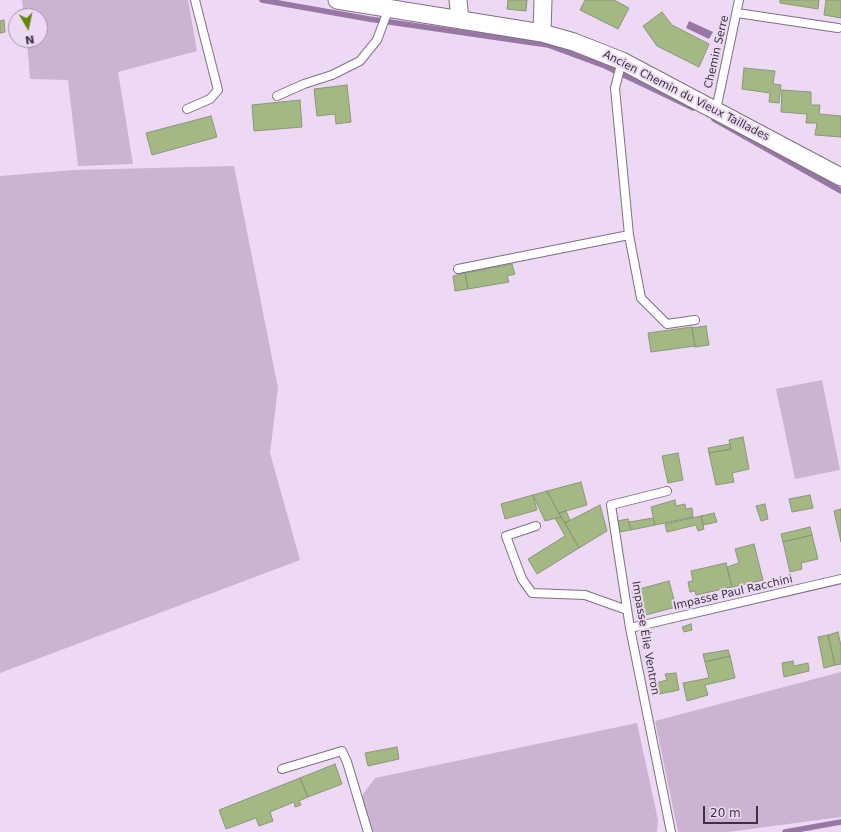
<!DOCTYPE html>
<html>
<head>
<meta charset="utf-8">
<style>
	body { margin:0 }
	#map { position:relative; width:841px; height:832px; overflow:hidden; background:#edd9f4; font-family:"DejaVu Sans",sans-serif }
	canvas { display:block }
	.north { position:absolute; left:8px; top:8px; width:40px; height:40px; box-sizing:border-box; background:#edd9f4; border:1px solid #a697ab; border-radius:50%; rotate:171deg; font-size:11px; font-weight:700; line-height:16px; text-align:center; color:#3b333e }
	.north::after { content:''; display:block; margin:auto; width:14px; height:18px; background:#658707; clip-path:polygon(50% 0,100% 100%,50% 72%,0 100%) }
	.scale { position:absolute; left:703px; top:806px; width:55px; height:18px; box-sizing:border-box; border:2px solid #3b333e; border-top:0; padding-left:5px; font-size:12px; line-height:14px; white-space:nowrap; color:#3b333e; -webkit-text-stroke:3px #edd9f4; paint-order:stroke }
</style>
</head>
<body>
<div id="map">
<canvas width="841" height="832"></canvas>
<div class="north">N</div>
<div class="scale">20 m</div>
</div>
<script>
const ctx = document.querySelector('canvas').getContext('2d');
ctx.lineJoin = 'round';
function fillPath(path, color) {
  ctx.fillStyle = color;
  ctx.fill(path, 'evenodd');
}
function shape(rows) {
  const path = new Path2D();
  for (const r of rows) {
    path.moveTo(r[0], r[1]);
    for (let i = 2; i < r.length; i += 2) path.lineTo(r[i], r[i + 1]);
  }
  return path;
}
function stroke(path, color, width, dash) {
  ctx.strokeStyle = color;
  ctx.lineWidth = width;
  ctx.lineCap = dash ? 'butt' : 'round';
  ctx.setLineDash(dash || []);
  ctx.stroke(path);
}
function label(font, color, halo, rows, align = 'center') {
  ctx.font = font + ' "DejaVu Sans",sans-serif';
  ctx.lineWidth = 4;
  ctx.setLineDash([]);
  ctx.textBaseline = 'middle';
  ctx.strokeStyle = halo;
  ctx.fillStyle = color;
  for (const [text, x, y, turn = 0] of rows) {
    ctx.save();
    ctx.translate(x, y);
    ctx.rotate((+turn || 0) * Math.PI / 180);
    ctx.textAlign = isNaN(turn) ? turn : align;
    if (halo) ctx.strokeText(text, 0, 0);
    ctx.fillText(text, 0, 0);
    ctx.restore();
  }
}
fillPath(shape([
	[22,0,188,0,197,51,118,72,133,164,78,166,68,80,30,79,27,40,40,40,40,16,24,16],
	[234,166,278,388,270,453,300,560,0,673,0,176,74,170],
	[822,380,840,470,795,479,776,389],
	[841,672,841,817,728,832,678,832,655,721],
	[637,723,658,820,657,832,372,832,361,797,375,778]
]), '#cab4d1');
fillPath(shape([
	[689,21,713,32,709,39,686,28]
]), '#9977a4');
stroke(shape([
	[262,0,369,19,548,45,605,66,693,108],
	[714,119,841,191],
	[785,832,841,822]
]), '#9977a4', 5.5);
const building = shape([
	[508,0,527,0,526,11,507,9,508,0],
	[585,0,614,0,629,8,618,29,580,10,585,0],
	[780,0,819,0,818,9,780,3,780,0],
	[826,0,841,0,841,18,824,15,826,0],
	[662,12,672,25,709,44,699,67,657,46,643,26,662,12],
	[4,20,5,32,0,33,0,21,4,20],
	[744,68,775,71,773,84,781,85,779,103,769,102,770,93,742,89,744,68],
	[347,85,351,122,336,124,335,114,317,116,314,89,347,85],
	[782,90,811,92,811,105,820,105,819,114,841,116,841,137,815,135,817,123,806,123,807,114,781,112,782,90],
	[300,100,302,127,254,131,252,105,300,100],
	[211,116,217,137,152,155,146,133,211,116],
	[512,264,515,274,507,276,509,282,468,289,465,273,512,264],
	[465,273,468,289,455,291,453,276,465,273],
	[706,326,709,345,695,347,692,328,706,326],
	[692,327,695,346,651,352,648,333,692,327],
	[743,437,749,469,732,473,734,482,716,485,709,453,731,449,729,440,743,437],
	[730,444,731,449,709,453,708,448,730,444],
	[678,453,683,480,668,483,662,456,678,453],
	[581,482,587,505,559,513,547,491,581,482],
	[547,491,561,517,545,521,533,495,547,491],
	[533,495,537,510,505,519,501,504,533,495],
	[810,495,813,508,792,512,789,499,810,495],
	[675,500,676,506,685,504,686,509,692,508,693,517,655,525,651,507,675,500],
	[765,504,768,519,761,521,756,506,765,504],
	[600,505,607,531,579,548,565,523,600,505],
	[841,509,841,542,834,511,841,509],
	[566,511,570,520,565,523,559,513,566,511],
	[714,513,717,522,703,525,701,516,714,513],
	[701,516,704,529,698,531,696,525,667,532,665,524,701,516],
	[561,517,579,548,537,574,528,559,565,536,555,518,561,517],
	[653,518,655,525,631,530,629,522,653,518],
	[628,519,631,530,619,532,617,521,628,519],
	[810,527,812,535,783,542,781,534,810,527],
	[812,535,818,559,801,563,802,569,790,572,783,542,812,535],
	[754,544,763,580,732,587,727,567,739,563,735,549,754,544],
	[726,563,732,587,696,595,695,591,690,592,688,582,693,581,691,571,726,563],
	[669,581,676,607,638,617,632,591,669,581],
	[691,624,692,630,684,632,682,627,691,624],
	[838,632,841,646,841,664,835,665,828,635,838,632],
	[828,635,835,665,824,668,818,637,828,635],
	[728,650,730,656,705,662,703,654,728,650],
	[730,656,735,678,705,685,708,695,687,701,683,683,709,678,705,662,730,656],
	[793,661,794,666,808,663,809,671,784,677,782,663,793,661],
	[676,673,679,690,659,694,656,683,667,680,665,674,676,673],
	[397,747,399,759,368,766,365,753,397,747],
	[335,764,342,784,308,797,300,778,335,764],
	[300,778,308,797,299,801,301,805,295,807,294,802,270,812,273,821,259,826,256,818,226,829,219,810,300,778]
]);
fillPath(building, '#a3b882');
stroke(building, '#8b967b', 1);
const service = shape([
	[737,13,838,28],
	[622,61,615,88,629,235,641,298,667,324,695,320],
	[277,96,304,84,332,75,360,61,377,40,389,8],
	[187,109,210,99,218,90,195,0],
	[716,110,739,0],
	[458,269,629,235],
	[667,491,611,505,630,628,671,832],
	[536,526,506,536,522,579,532,593,585,595,627,610],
	[630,628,841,579],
	[282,769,342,751,347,762,368,832]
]);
const minor = shape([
	[337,0,542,33,574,42,622,61,841,177],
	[458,0,460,20],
	[542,33,543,0]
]);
stroke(service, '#806e86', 10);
stroke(minor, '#806e86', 19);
stroke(service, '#fff', 8);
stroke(minor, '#fff', 17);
label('11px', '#3b333e', '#edd9f4', [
	["Chemin Serre",717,52,-77],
	["Ancien Chemin du Vieux Taillades",686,96,27],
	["Impasse Paul Racchini",733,593,-13],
	["Impasse Élie Ventron",645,638,80]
]);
</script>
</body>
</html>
